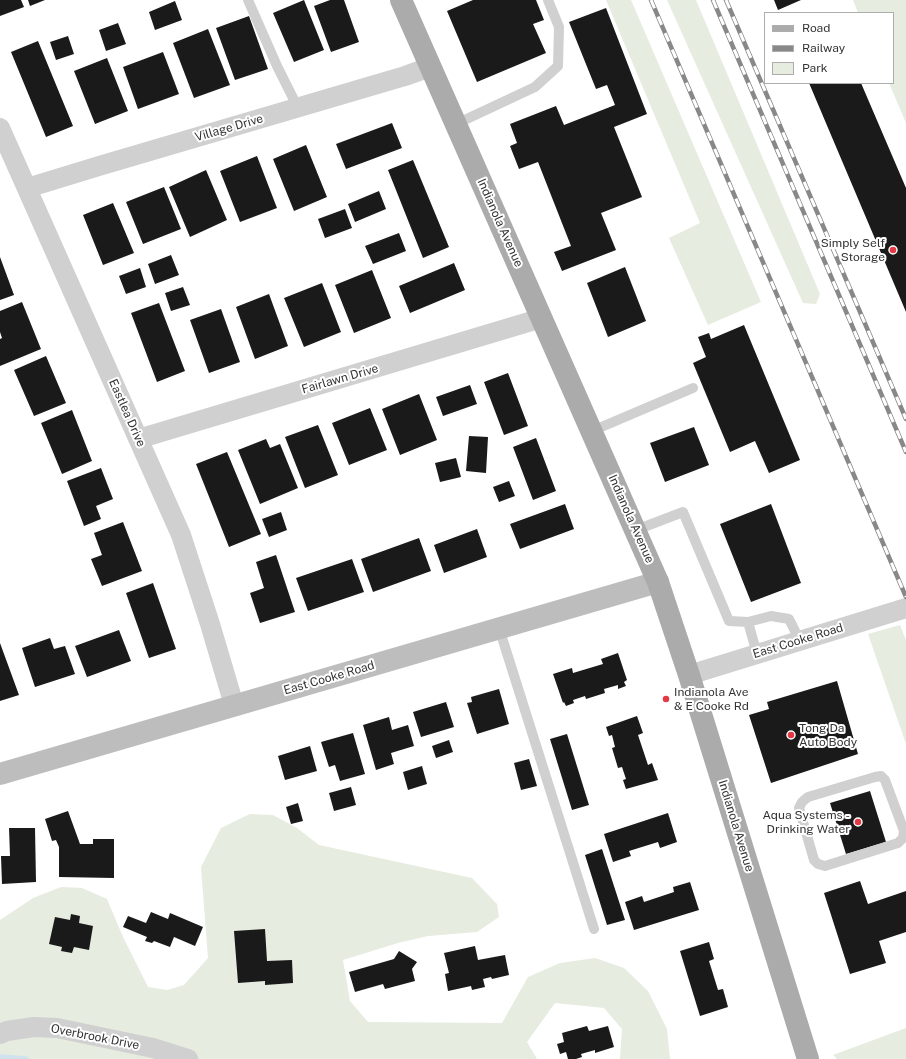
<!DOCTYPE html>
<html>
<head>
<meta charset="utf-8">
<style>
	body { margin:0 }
	#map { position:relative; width:906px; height:1059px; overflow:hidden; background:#fff; font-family:"Public Sans",sans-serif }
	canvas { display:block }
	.legend { position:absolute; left:764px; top:12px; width:130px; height:72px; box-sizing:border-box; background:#fff; border:1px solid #adadad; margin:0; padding:5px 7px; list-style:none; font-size:12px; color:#333 }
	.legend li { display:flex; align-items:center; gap:8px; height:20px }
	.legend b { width:20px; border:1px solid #adadad }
</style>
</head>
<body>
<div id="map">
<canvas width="906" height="1059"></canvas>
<ul class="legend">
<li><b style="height:5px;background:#ababab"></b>Road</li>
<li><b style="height:5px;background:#888"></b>Railway</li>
<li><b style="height:11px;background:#e6ecdf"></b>Park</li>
</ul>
</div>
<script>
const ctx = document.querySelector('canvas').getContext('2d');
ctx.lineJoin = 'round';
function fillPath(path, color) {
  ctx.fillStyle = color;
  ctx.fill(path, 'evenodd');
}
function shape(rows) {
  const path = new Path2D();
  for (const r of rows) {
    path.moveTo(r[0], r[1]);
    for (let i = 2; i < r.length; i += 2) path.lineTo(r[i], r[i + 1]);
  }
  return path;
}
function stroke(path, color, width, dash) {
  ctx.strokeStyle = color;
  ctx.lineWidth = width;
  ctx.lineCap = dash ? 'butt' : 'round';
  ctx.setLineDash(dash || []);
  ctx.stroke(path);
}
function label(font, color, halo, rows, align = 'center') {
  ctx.font = font + ' "Public Sans",sans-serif';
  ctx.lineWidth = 4;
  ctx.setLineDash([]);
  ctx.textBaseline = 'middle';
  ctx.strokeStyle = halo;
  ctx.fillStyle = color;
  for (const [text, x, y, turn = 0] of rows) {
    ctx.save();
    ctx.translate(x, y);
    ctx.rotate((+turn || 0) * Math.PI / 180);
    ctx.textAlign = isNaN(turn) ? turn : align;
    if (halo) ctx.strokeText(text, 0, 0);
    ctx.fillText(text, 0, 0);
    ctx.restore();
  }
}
fillPath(shape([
	[606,0,631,0,761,302,708,325,669,238,700,223],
	[667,0,696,0,820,294,816,304,803,303],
	[853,0,906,0,906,123,889,83,893,83,893,13,858,13],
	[900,625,906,640,906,744,868,634],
	[250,814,273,815,297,828,319,845,472,878,497,904,499,917,477,932,428,936,398,943,343,960,350,1001,368,1022,502,1023,528,977,560,963,595,958,624,968,648,991,667,1029,670,1059,620,1059,622,1029,604,1008,555,1003,527,1042,537,1059,0,1059,0,920,33,898,61,887,82,888,107,899,123,937,148,987,167,990,184,985,208,958,201,867,221,828],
	[906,1028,906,1059,837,1059,833,1055]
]), '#e6ecdf');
stroke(shape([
	[0,1057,26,1059]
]), '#cfe2ee', 5.5);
fillPath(shape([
	[0,0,21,0,24,7,0,16],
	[28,0,45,0,30,6],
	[304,0,324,50,294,62,273,13],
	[330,0,344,0,359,42,331,52,314,6],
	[473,0,536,0,544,20,533,24,546,53,477,82,447,11],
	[774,0,801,0,778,10],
	[175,1,182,20,155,30,149,12],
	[606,8,647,114,614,127,642,197,601,213,616,250,562,271,554,252,571,246,538,162,519,169,510,146,517,143,510,124,556,106,564,125,615,105,607,85,596,89,569,22],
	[249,16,268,69,235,80,216,28],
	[118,23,126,44,106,51,99,30],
	[208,29,230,85,194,98,173,43],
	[68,36,74,54,56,60,50,42],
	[38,41,73,126,46,137,11,52],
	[163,52,179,94,138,109,123,67],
	[107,58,128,111,95,124,74,71],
	[809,83,861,83,906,188,906,312],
	[392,123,402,148,346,169,336,144],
	[306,145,327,197,294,211,273,159],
	[257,156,277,208,240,222,220,171],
	[413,160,449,247,423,258,388,170],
	[206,170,227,220,190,237,169,187],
	[164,187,181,229,143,244,126,202],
	[379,191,386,209,355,222,348,204],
	[113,203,134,253,103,265,83,215],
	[345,209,352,228,325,238,318,219],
	[399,233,406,251,373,264,365,246],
	[171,255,179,275,155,284,148,264],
	[0,257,14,295,0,300],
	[454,263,465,290,410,313,399,286],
	[625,267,646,321,608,337,587,283],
	[140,268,146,287,126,294,119,276],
	[372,270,391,318,354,333,335,285],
	[322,283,341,332,304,347,284,298],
	[183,287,190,305,171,311,165,293],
	[269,294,288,346,255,359,236,307],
	[22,302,41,349,0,366,0,339,2,338,0,332,0,311],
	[159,303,185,371,157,382,131,313],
	[221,309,240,362,209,373,190,320],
	[744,325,800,460,769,473,755,441,730,452,693,363,706,357,698,337,709,333,711,339],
	[46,356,66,403,34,416,14,370],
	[508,373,528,426,504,435,484,382],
	[470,385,477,404,443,416,436,397],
	[419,394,437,440,400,455,382,409],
	[370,408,387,450,349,465,332,423],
	[72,410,92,461,62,474,41,423],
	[318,425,338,475,305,488,285,437],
	[694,427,709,465,665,482,650,443],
	[469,436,488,437,486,473,466,471],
	[536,438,556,491,533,500,513,447],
	[266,439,270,448,280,444,298,488,260,504,238,450],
	[227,452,261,534,229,547,196,464],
	[456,458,461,477,440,482,435,463],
	[101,468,113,499,96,506,101,519,84,526,67,481],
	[509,481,515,496,499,502,493,487],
	[565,504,574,529,520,549,510,524],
	[771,504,801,583,751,602,720,524],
	[281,512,287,530,269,537,262,519],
	[123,522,142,571,102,586,91,559,102,555,94,533],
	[477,529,487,557,444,573,434,545],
	[419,538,431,571,373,592,361,559],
	[276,555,295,612,260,623,250,593,264,588,256,562],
	[352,559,364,592,308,611,296,578],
	[153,583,176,649,149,658,126,593],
	[119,630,131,661,87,677,75,646],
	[50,638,54,649,65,646,75,674,35,687,22,648],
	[0,643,19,695,0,701],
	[618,653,627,680,624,682,626,686,618,689,618,685,604,689,605,693,586,699,585,696,573,700,574,703,566,706,564,702,563,703,553,674,572,668,573,673,603,664,601,659],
	[837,681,858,754,771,783,749,715,769,709,767,702],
	[499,689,509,724,477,734,467,703,472,702,471,697],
	[446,702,454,727,421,737,413,712],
	[637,716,643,733,638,735,648,765,652,763,658,780,626,789,623,780,626,779,622,767,618,768,612,748,615,747,612,735,609,736,606,727],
	[389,717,392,730,408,725,414,746,391,753,394,764,376,770,363,725],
	[353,733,365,774,340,781,335,765,329,767,321,742],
	[567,734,589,805,572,810,550,739],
	[449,740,453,752,436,758,432,746],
	[310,746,317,771,285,780,278,756],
	[529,759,537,786,521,790,514,763],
	[422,766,427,784,408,790,403,772],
	[351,787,356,805,334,811,329,793],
	[870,791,886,842,846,854,830,803],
	[298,803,303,821,291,824,286,807],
	[68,811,80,844,93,844,93,839,114,839,114,878,59,877,59,847,56,840,52,841,45,819],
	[668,813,677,842,660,848,658,842,629,851,631,856,613,862,604,834],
	[9,828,35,828,36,882,2,884,1,856,10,856],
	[602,849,625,920,607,925,585,855],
	[860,881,868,904,906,891,906,932,879,941,886,963,850,974,824,893],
	[690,882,699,910,634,930,625,902,642,896,644,902,674,892,673,887],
	[151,912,168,919,170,913,203,927,195,946,174,937,170,947,154,941,152,943,145,941,147,937,123,927,128,916,146,923],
	[71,914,80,916,79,923,93,926,89,950,74,947,72,953,61,951,62,947,49,944,55,917,70,920],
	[265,929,267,961,292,960,293,983,265,985,265,981,238,983,234,931],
	[709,942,714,959,709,961,718,990,723,989,728,1007,700,1016,680,951],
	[475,946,478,960,505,955,509,975,492,979,491,977,483,979,485,987,472,990,471,986,448,991,445,974,449,973,444,953],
	[399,951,417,962,412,969,415,981,385,989,383,984,355,992,349,972,394,959],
	[587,1026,589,1031,608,1026,614,1047,595,1053,595,1050,581,1054,582,1057,576,1059,568,1059,566,1052,560,1054,557,1044,564,1042,562,1033]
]), '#1a1a1a');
stroke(shape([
	[248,0,277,66,298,108],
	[456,124,535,87,558,66,559,27,548,0],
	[592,431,693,388],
	[636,530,683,512,729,621,748,622,771,616,789,619,800,641],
	[748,622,757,654],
	[499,628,594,929],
	[881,776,885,780,904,831,903,838,898,843,825,866,818,864,814,860,799,808,802,802,808,797,875,777,881,776]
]), '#d0d0d0', 10);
stroke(shape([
	[0,128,181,535,210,624,234,705],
	[27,188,99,166,405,76,430,67],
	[138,439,542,318],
	[689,675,906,608],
	[0,1034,7,1031,34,1027,57,1028,153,1048,188,1059]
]), '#d0d0d0', 20);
stroke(shape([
	[0,774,658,582]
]), '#bdbdbd', 22);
stroke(shape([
	[401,0,658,582,689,675,808,1059]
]), '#ababab', 22);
const rail = shape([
	[651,0,906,597],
	[713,0,906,452],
	[726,0,906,419]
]);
stroke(rail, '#888', 4.5);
stroke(rail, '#fff', 3, [9]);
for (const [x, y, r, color] of [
	[893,250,4,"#e63946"],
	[666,699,4,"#e63946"],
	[791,735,4,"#e63946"],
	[858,822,4,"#e63946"]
]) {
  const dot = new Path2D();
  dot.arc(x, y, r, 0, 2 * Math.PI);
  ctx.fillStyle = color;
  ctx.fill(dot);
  stroke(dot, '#fff', 1.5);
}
label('12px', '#333', '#fff', [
	["Village Drive",229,128,-16],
	["Indianola Avenue",500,223,66],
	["Fairlawn Drive",340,379,-16],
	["Eastlea Drive",127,413,66],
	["Indianola Avenue",631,519,66],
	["East Cooke Road",798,641,-17],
	["East Cooke Road",329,678,-16],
	["Indianola Avenue",736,826,73],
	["Overbrook Drive",95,1037,11]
]);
label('12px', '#333', '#fff', [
	["Simply Self",885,243],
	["Storage",885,257],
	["Indianola Ave",674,692,"left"],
	["& E Cooke Rd",674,706,"left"],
	["Tong Da",799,728,"left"],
	["Auto Body",799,742,"left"],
	["Aqua Systems -",850,815],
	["Drinking Water",850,829]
], 'right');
</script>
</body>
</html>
